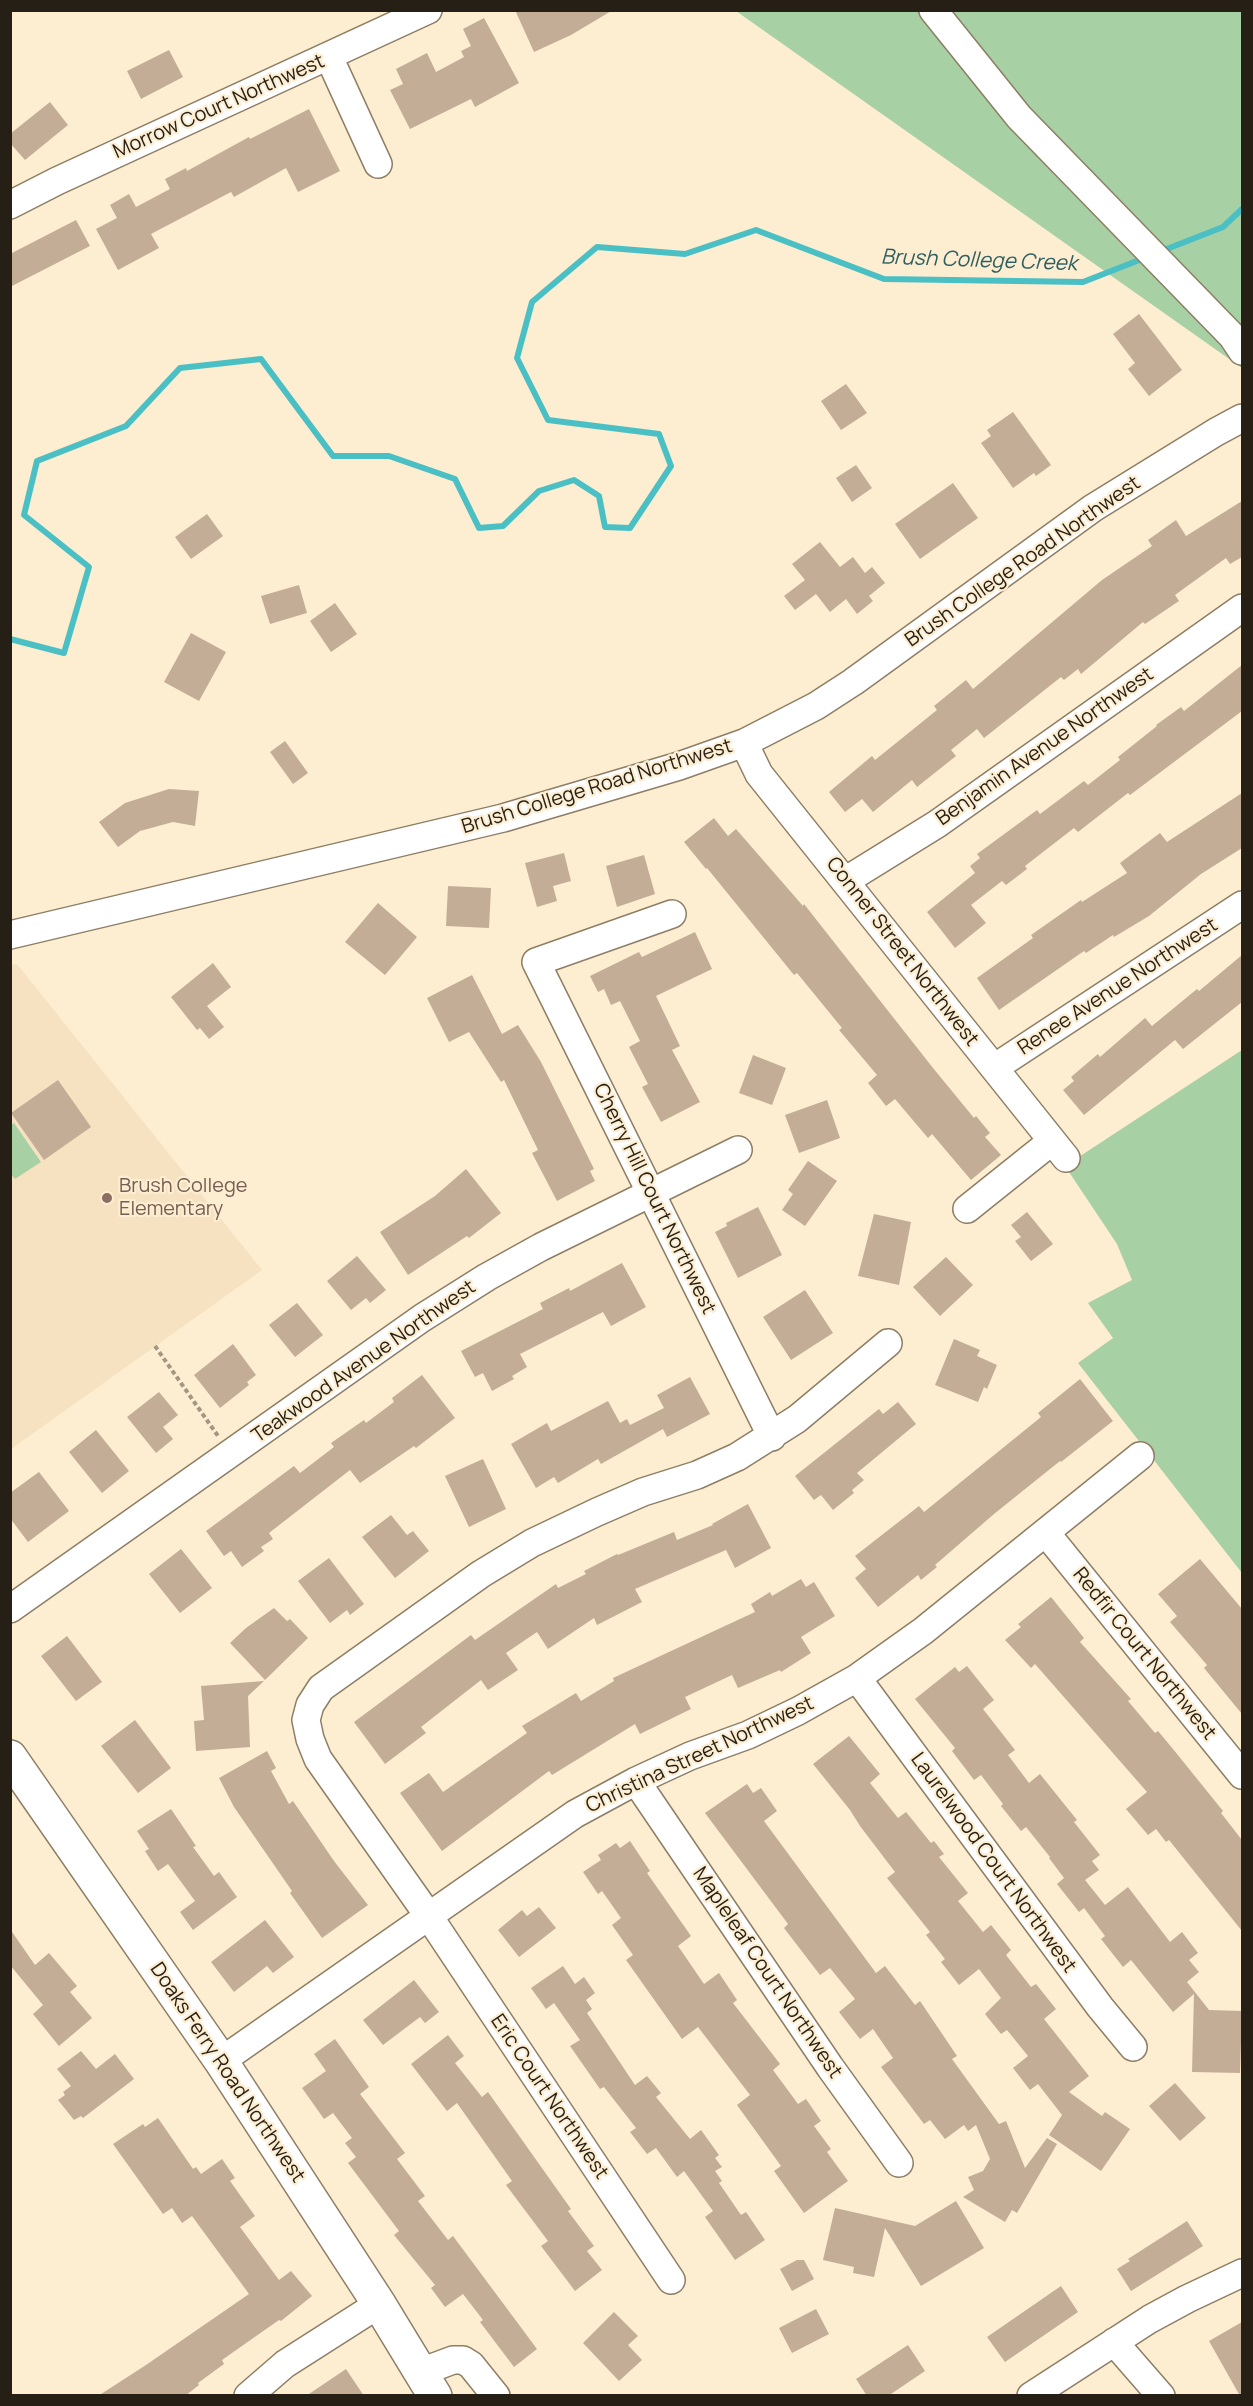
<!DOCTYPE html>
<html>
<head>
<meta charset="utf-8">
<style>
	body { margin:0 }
	#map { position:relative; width:1253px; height:2406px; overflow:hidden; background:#fdedd1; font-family:Manrope,sans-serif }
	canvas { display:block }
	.frame { position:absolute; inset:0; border:12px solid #251f15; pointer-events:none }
</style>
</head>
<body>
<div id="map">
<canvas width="1253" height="2406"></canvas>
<div class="frame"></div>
</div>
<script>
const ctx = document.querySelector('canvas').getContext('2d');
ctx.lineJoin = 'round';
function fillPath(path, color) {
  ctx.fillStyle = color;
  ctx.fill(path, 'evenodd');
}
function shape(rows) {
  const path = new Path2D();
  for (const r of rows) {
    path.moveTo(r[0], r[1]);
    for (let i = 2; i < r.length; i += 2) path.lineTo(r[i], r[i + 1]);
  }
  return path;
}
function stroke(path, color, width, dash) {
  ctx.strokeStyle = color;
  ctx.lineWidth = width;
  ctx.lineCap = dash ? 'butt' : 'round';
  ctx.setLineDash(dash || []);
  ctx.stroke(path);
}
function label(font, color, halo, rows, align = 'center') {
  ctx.font = font + ' Manrope,sans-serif';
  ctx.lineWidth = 4.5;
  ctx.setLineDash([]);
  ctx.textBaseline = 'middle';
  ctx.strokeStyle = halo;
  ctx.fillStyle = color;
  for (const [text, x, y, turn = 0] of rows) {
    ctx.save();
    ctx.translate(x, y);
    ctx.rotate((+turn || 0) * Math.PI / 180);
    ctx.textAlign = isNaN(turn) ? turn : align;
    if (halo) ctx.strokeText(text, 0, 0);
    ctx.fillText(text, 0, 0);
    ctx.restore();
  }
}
fillPath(shape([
	[17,964,262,1270,11,1449,10,965]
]), '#f6e2c0');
fillPath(shape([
	[736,11,1242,11,1242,368],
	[1242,1050,1242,1573,1078,1363,1113,1338,1088,1303,1132,1280,1117,1244,1065,1166],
	[14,1123,41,1162,15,1179,10,1173,11,1125]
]), '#a8d0a5');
stroke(shape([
	[1159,252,1223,227,1242,209],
	[10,639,64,653,89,567,24,515,37,461,126,426,180,368,261,359,333,456,389,456,455,479,479,528,503,526,539,491,574,480,599,496,605,527,630,528,671,466,659,434,548,420,517,358,532,302,597,247,685,254,756,230,884,279,1083,282,1147,257]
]), '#4ac0c5', 6);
fillPath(shape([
	[515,10,613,10,571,35,534,52],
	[484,18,519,83,475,107,471,99,410,129,390,90,403,84,396,69,427,53,436,72,464,57,461,51,471,46,463,29],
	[169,50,183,77,141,99,127,71],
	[50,102,68,125,25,160,10,143,10,134],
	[309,109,340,171,298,192,286,168,234,197,231,192,151,234,159,248,118,270,96,229,117,218,110,205,129,194,136,207,170,189,165,179,186,168,187,171,249,137,250,139],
	[76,220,90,246,10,287,10,254],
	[1139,314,1182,370,1149,396,1128,369,1135,363,1113,334],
	[846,384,867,413,841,430,821,401],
	[1013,412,1051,465,1036,476,1034,473,1013,488,981,443,991,436,987,430],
	[856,465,872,488,852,502,836,478],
	[953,483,978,518,920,559,895,524],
	[1242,501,1242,557,1230,564,1226,558,1175,595,1179,601,1145,624,1143,622,1081,674,1078,669,1064,680,1061,677,984,738,977,729,951,750,956,756,917,787,912,780,873,812,862,799,845,812,829,792,872,756,875,760,937,710,934,706,966,680,973,689,1102,580,1152,546,1148,540,1176,520,1186,536],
	[207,514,223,536,191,559,175,537],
	[820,542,840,567,853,557,865,573,872,567,885,583,869,596,873,601,857,614,846,599,830,612,816,594,795,610,784,596,805,580,792,564],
	[299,585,307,613,270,624,261,596],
	[335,603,357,634,331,652,310,621],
	[191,633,226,652,199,701,164,682],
	[1242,665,1242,711,1130,795,1128,793,1078,832,1074,828,1025,866,1027,869,1006,885,1002,881,971,905,986,923,955,948,927,912,975,873,970,866,980,858,977,854,1037,810,1040,814,1084,781,1088,785,1120,760,1118,757,1157,726,1156,725,1181,707,1184,711],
	[285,741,308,773,293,784,270,752],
	[169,789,199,791,195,826,173,822,140,831,118,847,99,822,125,803],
	[1242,793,1242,848,1201,874,1149,916,1114,937,1113,935,1086,953,1084,951,999,1010,977,978,1033,938,1031,935,1081,900,1082,902,1127,873,1120,863,1160,833,1167,842],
	[714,818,728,836,736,829,803,906,804,904,933,1068,974,1118,976,1116,990,1133,985,1137,1001,1155,971,1180,932,1134,928,1138,895,1099,886,1106,868,1083,877,1075,839,1030,842,1028,797,973,794,975,707,868,706,869,684,842],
	[564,853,571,881,553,886,557,901,537,907,525,863],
	[644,855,655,894,617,907,606,866],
	[448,886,491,888,489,928,446,926],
	[378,903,417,937,385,975,345,942],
	[695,932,712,969,656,996,680,1046,672,1050,700,1102,661,1122,642,1087,648,1084,629,1047,640,1041,620,1001,611,1005,604,989,598,992,590,976,639,952,642,957],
	[1242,955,1242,1002,1183,1049,1175,1040,1084,1115,1063,1090,1074,1081,1071,1077,1098,1054,1100,1057,1145,1018,1152,1026,1197,989,1199,991],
	[213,963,231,987,207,1006,224,1027,209,1039,200,1028,197,1030,171,997],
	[472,975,502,1034,518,1025,541,1062,594,1169,590,1171,595,1181,557,1201,532,1153,538,1150,504,1080,501,1082,469,1032,449,1042,427,998],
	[753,1055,786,1068,772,1105,739,1093],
	[58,1080,91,1127,44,1160,11,1113],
	[827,1100,840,1138,799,1153,785,1115],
	[808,1161,837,1181,805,1226,782,1210,793,1194,788,1190],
	[466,1169,501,1213,469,1238,467,1236,408,1275,380,1232,435,1196],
	[758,1207,782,1255,738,1278,715,1232,727,1226,726,1223],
	[1027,1212,1053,1244,1031,1261,1015,1241,1021,1237,1011,1225],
	[874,1214,911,1222,899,1285,858,1276],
	[357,1256,386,1290,370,1303,366,1298,351,1310,327,1281],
	[946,1257,973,1285,940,1316,913,1287],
	[622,1263,646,1307,611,1326,603,1312,520,1354,527,1367,512,1376,514,1379,492,1391,483,1373,475,1377,461,1351,543,1309,540,1303,569,1288,570,1291],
	[805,1290,833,1333,791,1360,763,1317],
	[297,1303,323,1335,295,1357,269,1325],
	[954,1339,980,1350,977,1356,997,1365,987,1389,984,1387,978,1402,935,1385],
	[233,1344,256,1375,247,1382,249,1385,220,1408,194,1375],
	[422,1375,455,1418,416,1448,414,1446,360,1483,350,1470,269,1533,273,1539,261,1547,264,1551,242,1567,231,1551,224,1556,206,1531,294,1466,300,1473,334,1447,331,1443,364,1420,366,1423,394,1402,392,1398],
	[690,1377,710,1414,667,1437,663,1429,601,1464,598,1459,558,1483,554,1477,536,1488,511,1444,547,1423,551,1431,608,1401,620,1423,627,1419,630,1425,664,1408,657,1395],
	[1080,1379,1113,1421,1061,1462,1060,1461,994,1514,935,1565,937,1567,921,1580,918,1575,878,1607,855,1578,866,1569,855,1556,919,1506,924,1512,1041,1417,1038,1413],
	[159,1392,178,1415,163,1427,173,1439,156,1453,127,1417],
	[898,1402,916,1424,857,1473,864,1480,852,1490,854,1493,833,1510,821,1495,814,1500,795,1476,879,1409,883,1414],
	[96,1430,129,1471,102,1493,69,1452],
	[483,1459,506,1509,469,1527,445,1476],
	[39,1472,69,1511,28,1542,10,1518,10,1493],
	[748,1504,771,1548,735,1568,726,1550,635,1589,642,1602,597,1625,594,1618,548,1649,537,1632,506,1653,518,1670,488,1690,481,1680,421,1727,426,1733,385,1764,354,1722,471,1635,475,1640,556,1584,558,1588,586,1574,584,1571,617,1554,618,1555,674,1532,677,1540,713,1525,712,1524],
	[391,1515,407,1535,413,1531,429,1551,395,1578,362,1537],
	[181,1549,212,1588,180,1613,149,1574],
	[329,1558,364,1604,350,1615,347,1610,330,1623,298,1581],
	[1200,1559,1242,1609,1242,1714,1204,1668,1207,1665,1170,1622,1177,1616,1158,1594],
	[801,1579,806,1587,814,1582,835,1616,801,1637,811,1653,781,1672,780,1670,738,1688,732,1675,685,1697,691,1709,640,1734,635,1724,552,1775,549,1771,442,1851,400,1793,429,1773,443,1792,527,1733,522,1726,576,1693,581,1701,614,1681,613,1678,755,1612,751,1604,770,1592,772,1596],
	[1051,1597,1084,1638,1080,1642,1131,1699,1128,1701,1155,1733,1158,1731,1173,1749,1223,1811,1221,1813,1242,1840,1242,1931,1169,1840,1166,1842,1156,1829,1148,1835,1126,1809,1147,1792,1035,1664,1031,1668,1005,1640,1021,1627,1018,1624],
	[274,1608,287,1621,290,1619,308,1638,265,1680,230,1643,246,1628],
	[67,1636,102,1682,76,1701,41,1656],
	[967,1666,994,1700,983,1709,1015,1750,1008,1755,1029,1783,1040,1774,1077,1820,1074,1822,1100,1855,1092,1861,1099,1870,1085,1880,1105,1905,1128,1887,1170,1942,1182,1932,1198,1953,1189,1960,1199,1972,1187,1982,1209,2010,1242,2011,1240,2073,1192,2072,1194,1994,1173,2012,1131,1960,1123,1967,1101,1939,1105,1936,1084,1908,1079,1912,1057,1884,1064,1878,1049,1858,1050,1857,1026,1827,1021,1831,1001,1806,1003,1804,981,1775,974,1780,952,1751,955,1748,915,1699,955,1667,959,1672],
	[264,1681,248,1696,250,1747,196,1751,194,1721,204,1720,201,1686],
	[135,1720,171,1768,138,1793,101,1746],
	[849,1736,880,1774,870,1783,898,1818,906,1812,931,1843,934,1841,944,1854,939,1857,968,1893,958,1901,983,1932,991,1925,1011,1950,1006,1955,1031,1987,1036,1984,1056,2009,1044,2019,1089,2076,1069,2092,1102,2116,1105,2112,1130,2129,1101,2171,1049,2135,1062,2115,1038,2084,1030,2090,1013,2068,1028,2056,1007,2030,1001,2034,985,2014,1001,1998,979,1969,959,1985,941,1962,945,1959,926,1935,930,1932,887,1878,895,1872,860,1826,850,1810,813,1764],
	[267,1751,276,1768,271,1771,289,1804,293,1801,334,1861,368,1905,322,1938,290,1893,292,1891,234,1807,219,1778],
	[747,1784,753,1793,761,1788,777,1811,764,1821,876,1973,885,1966,915,2005,920,2001,957,2056,952,2059,999,2124,1006,2121,1025,2168,1047,2138,1057,2144,1017,2213,1012,2210,1005,2222,963,2197,974,2190,968,2177,983,2171,990,2159,976,2125,968,2131,964,2125,945,2139,930,2120,924,2124,881,2067,893,2058,873,2029,860,2039,839,2012,855,1999,830,1968,820,1975,784,1928,788,1924,705,1813],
	[171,1809,196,1846,193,1847,214,1876,219,1872,237,1897,193,1930,180,1912,195,1901,168,1864,158,1871,145,1851,149,1849,137,1831],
	[630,1841,650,1871,647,1873,691,1936,678,1946,704,1984,719,1973,737,2000,733,2003,780,2064,773,2070,798,2104,806,2099,821,2121,814,2126,831,2149,827,2152,848,2181,804,2213,774,2171,781,2166,737,2105,750,2095,698,2027,682,2039,626,1960,633,1955,612,1925,621,1918,602,1891,598,1894,583,1872,601,1860,598,1855,616,1843,620,1848],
	[539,1907,556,1928,519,1957,498,1930,522,1910,527,1916],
	[265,1920,294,1957,273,1973,267,1966,234,1992,211,1962],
	[10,1929,35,1965,49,1953,77,1986,70,1992,92,2018,59,2046,33,2014,43,2005,10,1965],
	[563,1966,575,1984,584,1977,595,1993,586,2000,592,2009,587,2013,635,2085,647,2076,661,2093,656,2097,690,2139,701,2130,719,2155,715,2158,722,2167,715,2171,722,2181,719,2183,741,2215,746,2212,765,2240,735,2260,705,2217,713,2211,684,2171,677,2177,656,2148,647,2154,630,2132,636,2128,604,2087,600,2089,570,2046,580,2040,554,2003,546,2009,531,1988],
	[414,1980,439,2012,425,2023,420,2017,383,2045,363,2020],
	[448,2035,464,2056,455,2063,482,2097,488,2092,571,2209,568,2211,594,2246,587,2251,602,2270,575,2291,541,2246,548,2241,506,2185,512,2181,457,2103,447,2111,411,2064],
	[335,2039,369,2087,360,2094,405,2153,397,2159,425,2196,418,2201,448,2240,453,2236,537,2349,514,2367,480,2322,483,2320,463,2294,445,2307,431,2288,435,2285,394,2235,399,2231,348,2163,356,2157,345,2143,352,2138,333,2113,324,2119,302,2088,326,2071,314,2054],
	[81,2051,96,2069,115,2054,134,2079,83,2118,81,2116,74,2120,58,2100,65,2095,63,2092,71,2086,57,2069],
	[1175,2083,1206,2118,1180,2141,1149,2106],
	[158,2118,193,2169,196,2167,201,2174,222,2159,235,2178,230,2181,255,2216,240,2227,279,2280,291,2271,312,2296,281,2321,279,2320,222,2360,224,2364,198,2383,199,2385,185,2396,98,2396,146,2365,249,2294,192,2216,182,2223,172,2208,163,2214,113,2144,143,2124,145,2127],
	[956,2201,984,2248,921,2286,885,2228,874,2277,853,2273,854,2267,823,2260,835,2208,915,2226],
	[1187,2221,1203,2246,1131,2291,1117,2269,1130,2261,1128,2259],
	[797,2260,804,2260,814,2279,792,2291,780,2269],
	[1061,2286,1078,2312,1005,2362,987,2337],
	[816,2309,829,2334,792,2353,779,2328],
	[614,2312,638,2336,628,2345,642,2360,619,2381,583,2343],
	[1242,2322,1242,2396,1240,2396,1209,2341],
	[908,2345,925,2371,888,2396,867,2396,856,2379],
	[346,2369,364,2396,306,2396]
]), '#c4ad97');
const minor = shape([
	[933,10,1019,117,1232,336,1242,351],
	[329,57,378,164],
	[10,205,57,181,428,10],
	[744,743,759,774,1066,1158],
	[845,881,937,824,1242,608],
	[672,914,536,962,772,1437],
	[10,935,503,818,679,766,744,743,816,706,853,682,1093,508,1216,432,1242,418],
	[994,1068,1242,905],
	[967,1209,1052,1141],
	[1046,1533,1242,1775],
	[10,1609,422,1318,487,1277,541,1247,738,1150],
	[857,1678,1100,2007,1133,2047],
	[636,1781,830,2067,899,2163],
	[221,2061,575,1814,636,1781,690,1756,748,1735,798,1711,857,1678,923,1631,1140,1456],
	[671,2280,428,1915,318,1759,310,1739,306,1720,310,1705,321,1688,481,1574,532,1543,597,1512,643,1492,697,1475,737,1457,797,1419,888,1343],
	[1114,2342,1161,2396],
	[421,2372,453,2360,463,2360,471,2365,496,2396],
	[248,2396,285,2364,379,2304],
	[1031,2396,1150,2319,1187,2299,1242,2273]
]);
const major = shape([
	[10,1757,221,2061,379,2304,435,2396]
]);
stroke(minor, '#8d7e65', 30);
stroke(major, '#8d7e65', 36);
stroke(shape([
	[155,1346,218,1436]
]), '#a39783', 4, [4.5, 3]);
stroke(minor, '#fff', 27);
stroke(major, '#fff', 33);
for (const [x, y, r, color] of [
	[107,1198,6,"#8d6e63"]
]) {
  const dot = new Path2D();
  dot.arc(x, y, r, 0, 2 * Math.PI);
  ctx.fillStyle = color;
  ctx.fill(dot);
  stroke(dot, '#fdedd1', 2);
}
label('20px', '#251f15', '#fdedd1', [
	["Morrow Court Northwest",219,107,-24],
	["Brush College Road Northwest",1023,562,-35],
	["Benjamin Avenue Northwest",1045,747,-35],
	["Brush College Road Northwest",597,787,-17],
	["Conner Street Northwest",902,952,52],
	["Renee Avenue Northwest",1118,987,-33],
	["Cherry Hill Court Northwest",654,1199,64],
	["Teakwood Avenue Northwest",364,1362,-35],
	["Redfir Court Northwest",1144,1654,51],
	["Christina Street Northwest",700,1755,-25],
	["Laurelwood Court Northwest",993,1863,54],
	["Mapleleaf Court Northwest",767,1973,56],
	["Doaks Ferry Road Northwest",227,2073,56],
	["Eric Court Northwest",549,2097,56]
]);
label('20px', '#785e54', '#fdedd1', [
	["Brush College",119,1186],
	["Elementary",119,1209]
], 'left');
label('italic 21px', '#2f6163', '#fdedd1', [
	["Brush College Creek",979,261,2]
]);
</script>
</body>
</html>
